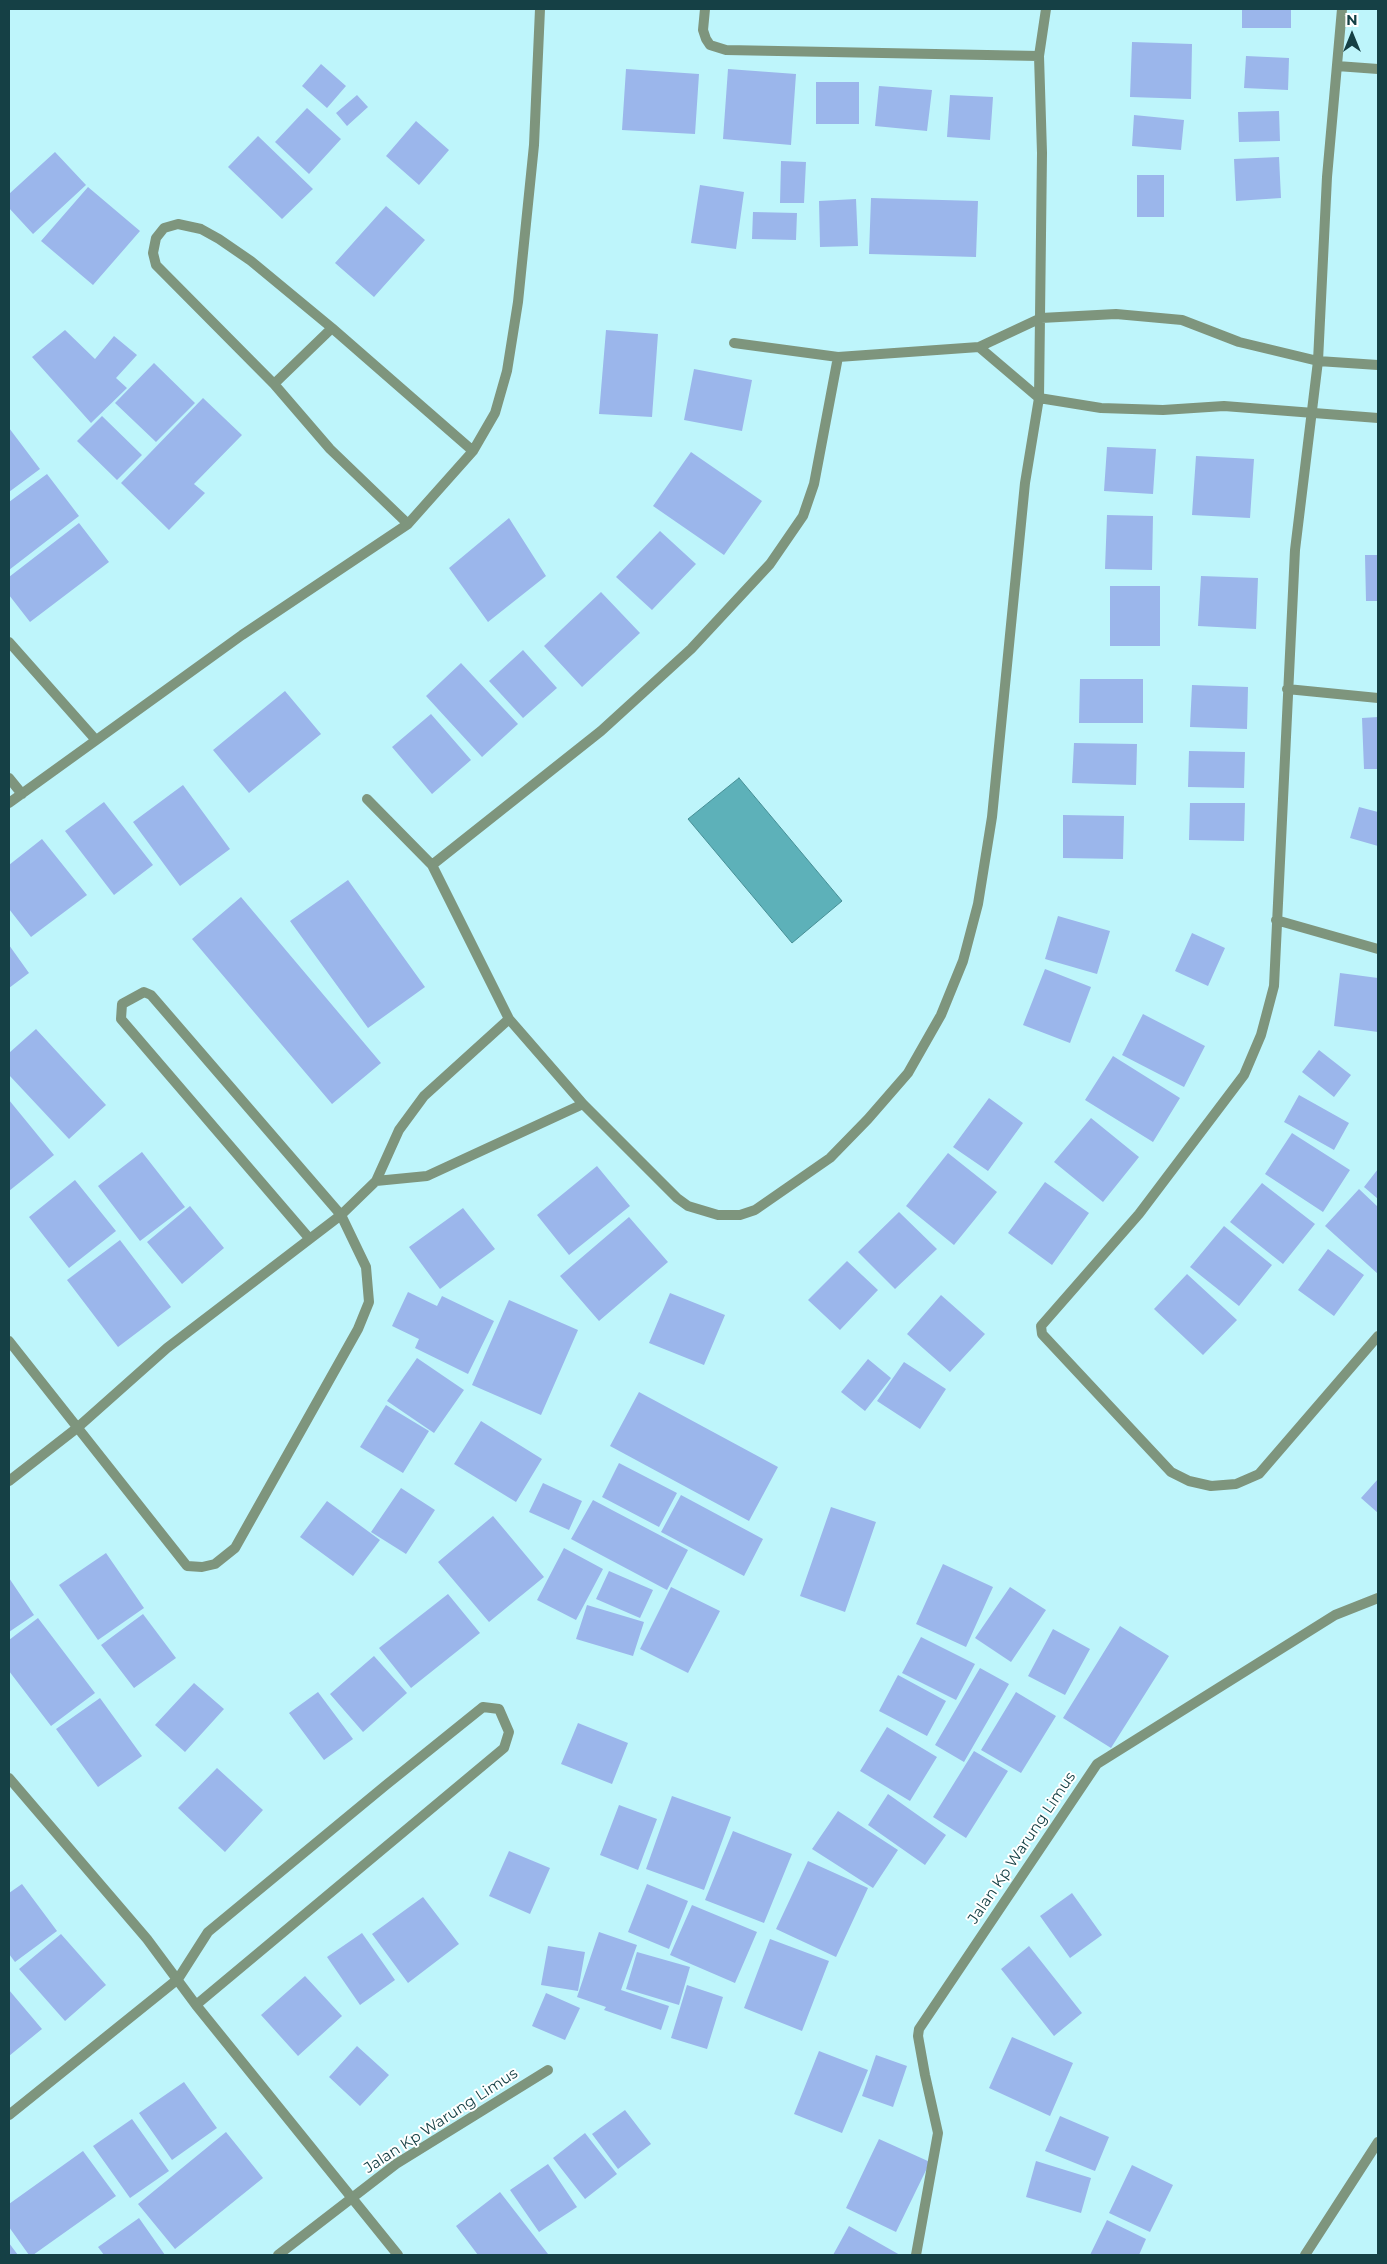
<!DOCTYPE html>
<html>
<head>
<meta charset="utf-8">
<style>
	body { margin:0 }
	#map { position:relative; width:1387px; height:2264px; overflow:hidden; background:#bef5fb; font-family:Montserrat,sans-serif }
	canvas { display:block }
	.frame { position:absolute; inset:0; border:10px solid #154045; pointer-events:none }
	.north { position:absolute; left:1327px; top:10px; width:50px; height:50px; -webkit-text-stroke:4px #fff; paint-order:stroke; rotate:0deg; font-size:14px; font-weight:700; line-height:20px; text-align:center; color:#154045 }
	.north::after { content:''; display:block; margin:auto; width:18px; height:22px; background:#154045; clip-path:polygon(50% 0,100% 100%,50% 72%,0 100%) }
</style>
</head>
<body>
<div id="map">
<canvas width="1387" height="2264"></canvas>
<div class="frame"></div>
<div class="north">N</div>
</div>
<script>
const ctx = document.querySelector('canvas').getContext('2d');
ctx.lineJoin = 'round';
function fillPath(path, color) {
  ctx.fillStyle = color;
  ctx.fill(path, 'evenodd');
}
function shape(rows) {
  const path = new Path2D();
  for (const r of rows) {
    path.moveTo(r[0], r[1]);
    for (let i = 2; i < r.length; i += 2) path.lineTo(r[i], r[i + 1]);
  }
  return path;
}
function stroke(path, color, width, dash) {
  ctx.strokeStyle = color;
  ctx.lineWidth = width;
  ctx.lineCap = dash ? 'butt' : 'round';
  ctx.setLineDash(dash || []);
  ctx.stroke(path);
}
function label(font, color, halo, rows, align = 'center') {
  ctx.font = font + ' Montserrat,sans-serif';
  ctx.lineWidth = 4;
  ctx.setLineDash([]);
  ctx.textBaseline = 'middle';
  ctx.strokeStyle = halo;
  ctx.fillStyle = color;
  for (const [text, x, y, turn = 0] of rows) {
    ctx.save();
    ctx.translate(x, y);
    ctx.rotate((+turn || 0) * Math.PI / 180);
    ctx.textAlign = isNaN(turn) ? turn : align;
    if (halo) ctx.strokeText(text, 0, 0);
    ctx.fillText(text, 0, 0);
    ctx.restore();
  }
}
const water = shape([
	[739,778,842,901,792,943,688,819,739,778]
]);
fillPath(water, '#5db1b9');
stroke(water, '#478f96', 1);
fillPath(shape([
	[1242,9,1291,9,1291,28,1242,28],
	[1132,42,1192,44,1191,99,1130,97],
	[1246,56,1289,58,1288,90,1244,88],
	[321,64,346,86,327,108,302,86],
	[626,69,699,74,695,134,622,130],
	[728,69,796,74,791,145,723,139],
	[816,82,859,82,859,124,816,124],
	[879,86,932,90,927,131,875,126],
	[357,95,368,107,347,126,336,113],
	[950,95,993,97,990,140,947,137],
	[307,108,341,139,309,174,275,142],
	[1279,111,1280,141,1239,142,1238,112],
	[1134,115,1184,120,1181,150,1132,146],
	[416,121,449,150,419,185,386,156],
	[258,136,313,189,282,219,228,167],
	[55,152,86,185,33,234,9,208,9,194],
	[1279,157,1281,198,1236,201,1234,159],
	[781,161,806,162,804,203,780,203],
	[1137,175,1164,175,1164,217,1137,217],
	[700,185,744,192,736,249,691,243],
	[88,187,140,231,93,285,41,241],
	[871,198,978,201,976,257,869,254],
	[856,199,858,246,820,247,819,201],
	[386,206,425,240,374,297,335,263],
	[753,212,797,213,796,240,752,239],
	[65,330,95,359,114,336,137,355,116,378,127,388,91,423,32,357],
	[606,330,658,334,652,417,599,414],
	[154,363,195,403,156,442,115,403],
	[694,369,752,380,742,431,684,420],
	[203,398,242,435,194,484,205,493,169,530,121,483],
	[102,416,142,455,117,480,77,441],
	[9,428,40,469,9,492],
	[1107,447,1156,449,1153,494,1104,491],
	[691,452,762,501,724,555,653,506],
	[1196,456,1254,459,1250,518,1192,515],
	[47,474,79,516,9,570,9,502],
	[1107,515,1153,516,1152,570,1105,569],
	[509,518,546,576,488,622,449,568],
	[79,523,109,562,30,622,9,595,9,577],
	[660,531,696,564,652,610,616,577],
	[1365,555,1378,555,1378,601,1366,601],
	[1201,576,1258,578,1256,629,1198,626],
	[1110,586,1160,586,1160,646,1110,646],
	[601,592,640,633,582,687,544,646],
	[523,650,557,688,523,718,489,681],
	[461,663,518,724,482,757,426,696],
	[1080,679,1143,679,1143,723,1079,723],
	[1192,685,1248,687,1247,729,1190,727],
	[285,691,321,734,249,793,213,750],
	[431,714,471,760,432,794,392,747],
	[1378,717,1378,769,1364,769,1362,718],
	[1074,743,1137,744,1136,785,1072,783],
	[1189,751,1245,752,1244,788,1188,787],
	[183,785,230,849,180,886,133,822],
	[104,802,153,865,114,895,65,831],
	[1190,803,1245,803,1244,841,1189,840],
	[1359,807,1378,812,1378,846,1350,838],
	[1063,815,1124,816,1123,859,1063,858],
	[42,839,87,895,31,937,9,909,9,865],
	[348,880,425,987,368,1028,290,921],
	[241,897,381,1063,332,1104,192,939],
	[1058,916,1110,931,1097,974,1045,959],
	[1192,933,1225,948,1208,986,1175,971],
	[9,945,29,973,9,988],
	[1045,969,1091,987,1070,1043,1023,1025],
	[1340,973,1378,978,1378,1032,1334,1026],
	[1143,1014,1205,1046,1184,1087,1122,1055],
	[36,1029,106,1105,69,1139,9,1075,9,1053],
	[1319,1050,1351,1075,1334,1097,1302,1072],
	[1113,1056,1180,1098,1153,1142,1085,1100],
	[1299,1095,1349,1123,1334,1150,1284,1122],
	[989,1098,1023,1123,988,1171,953,1147],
	[9,1100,54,1155,9,1191],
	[1091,1118,1139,1157,1103,1202,1054,1162],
	[1292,1133,1350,1170,1323,1212,1265,1174],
	[142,1152,185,1207,140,1241,98,1186],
	[948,1153,997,1192,954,1245,906,1206],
	[597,1166,630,1206,569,1255,537,1215],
	[1378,1169,1378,1199,1364,1187],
	[75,1180,116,1231,69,1268,29,1217],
	[1045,1182,1089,1213,1052,1265,1008,1233],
	[1262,1183,1315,1224,1283,1264,1230,1222],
	[1359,1189,1378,1207,1378,1274,1325,1226],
	[190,1206,224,1248,182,1284,147,1242],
	[463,1208,495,1249,440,1289,409,1247],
	[899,1212,937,1249,895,1289,858,1252],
	[629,1217,668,1262,599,1321,560,1276],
	[1224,1226,1272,1265,1239,1306,1190,1267],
	[120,1240,171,1307,118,1347,67,1280],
	[1328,1249,1364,1275,1334,1316,1298,1290],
	[847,1261,878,1290,840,1330,808,1300],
	[1187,1274,1237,1320,1203,1355,1154,1309],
	[408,1292,437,1306,442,1296,494,1321,468,1374,415,1348,419,1339,392,1326],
	[670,1293,725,1315,704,1365,649,1343],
	[941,1295,985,1334,950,1372,907,1334],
	[509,1300,578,1330,541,1415,472,1385],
	[417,1358,464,1390,434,1433,387,1401],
	[868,1359,891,1378,865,1411,841,1392],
	[904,1362,946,1389,920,1429,877,1401],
	[639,1392,778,1467,749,1521,610,1446],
	[386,1405,429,1431,403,1473,360,1447],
	[481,1421,542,1459,516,1502,454,1464],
	[619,1463,677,1493,659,1527,602,1497],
	[1378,1479,1378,1513,1361,1498],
	[543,1483,582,1501,569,1530,529,1512],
	[401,1488,435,1510,406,1554,371,1532],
	[681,1495,763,1539,744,1576,661,1532],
	[593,1500,688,1550,667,1590,571,1539],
	[327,1501,380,1540,353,1576,300,1537],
	[831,1507,876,1522,845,1612,800,1596],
	[493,1516,544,1577,489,1622,438,1562],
	[564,1548,603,1569,576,1620,537,1600],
	[106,1553,144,1608,98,1640,59,1585],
	[943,1564,993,1587,966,1647,916,1624],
	[609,1571,653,1590,640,1618,596,1599],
	[9,1578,34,1615,9,1632],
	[671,1587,720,1611,688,1673,640,1649],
	[1010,1587,1046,1610,1011,1662,975,1638],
	[448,1594,480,1633,411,1688,379,1648],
	[587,1605,644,1622,633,1656,576,1639],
	[143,1614,176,1658,134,1688,101,1645],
	[38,1618,95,1693,51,1726,9,1671,9,1640],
	[1120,1626,1169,1656,1111,1748,1063,1718],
	[1053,1629,1090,1649,1065,1695,1028,1676],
	[921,1637,975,1664,956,1700,902,1673],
	[374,1656,407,1693,363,1732,330,1694],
	[980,1668,1009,1684,964,1762,935,1745],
	[898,1675,946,1701,927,1736,879,1711],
	[194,1683,224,1709,185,1752,155,1725],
	[318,1692,353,1739,324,1760,289,1713],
	[1016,1692,1056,1716,1021,1773,981,1750],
	[100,1698,142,1756,98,1787,56,1729],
	[578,1723,628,1743,612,1784,561,1764],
	[887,1727,937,1757,910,1801,860,1771],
	[974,1751,1008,1771,966,1838,933,1817],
	[217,1768,263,1810,225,1852,178,1808],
	[888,1794,946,1835,925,1865,868,1825],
	[672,1796,731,1817,704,1890,646,1869],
	[619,1805,657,1819,638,1870,600,1855],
	[838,1811,898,1850,873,1888,812,1849],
	[733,1831,792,1854,764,1923,705,1900],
	[509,1851,550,1868,530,1914,489,1896],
	[808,1861,868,1888,836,1957,776,1929],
	[22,1884,57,1931,15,1962,9,1954,9,1893],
	[647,1884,688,1901,669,1949,628,1932],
	[1072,1893,1102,1935,1070,1958,1040,1916],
	[423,1897,459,1944,408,1983,372,1934],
	[692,1905,757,1932,735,1983,670,1955],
	[599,1932,637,1945,621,1990,669,2006,661,2030,604,2010,606,2007,577,1997],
	[362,1933,395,1980,360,2005,327,1957],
	[61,1934,106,1985,65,2021,19,1969],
	[770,1939,829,1961,802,2031,744,2008],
	[548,1946,585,1952,578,1991,541,1985],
	[1029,1946,1082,2013,1054,2036,1001,1969],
	[637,1952,690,1967,679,2005,626,1989],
	[305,1976,342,2016,298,2056,261,2015],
	[687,1985,723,1997,707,2049,671,2038],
	[9,1990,42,2029,9,2056],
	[546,1993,580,2008,565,2040,532,2026],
	[1012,2037,1073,2063,1050,2116,989,2088],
	[357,2046,389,2075,360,2106,329,2077],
	[819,2051,868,2070,842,2133,794,2114],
	[876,2055,907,2066,893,2107,862,2096],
	[184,2082,217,2128,172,2160,139,2113],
	[625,2110,651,2144,618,2169,592,2134],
	[1060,2116,1109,2137,1095,2171,1045,2151],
	[132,2119,169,2171,130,2198,93,2146],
	[226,2132,263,2178,175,2249,138,2204],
	[585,2133,617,2174,585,2199,553,2158],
	[879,2139,930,2162,896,2232,846,2208],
	[83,2151,116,2196,33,2255,29,2255,9,2227,9,2204],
	[1036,2161,1091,2178,1081,2213,1026,2197],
	[548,2164,577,2207,539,2232,510,2190],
	[1132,2165,1173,2185,1150,2232,1109,2213],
	[500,2192,548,2254,547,2255,478,2255,456,2226],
	[139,2218,165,2255,104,2255,98,2247],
	[1107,2220,1146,2239,1139,2255,1090,2255],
	[849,2226,900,2255,833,2255],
	[9,2243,18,2255,9,2255]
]), '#9bb6eb');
stroke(shape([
	[1305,2255,1378,2142]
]), '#7e957d', 10);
stroke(shape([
	[705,9,703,30,706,39,710,45,726,50,1039,56],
	[1342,9,1327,177,1318,361,1295,550,1274,986,1261,1035,1244,1075,1139,1214,1041,1326,1042,1334,1171,1472,1189,1481,1211,1486,1236,1484,1259,1474,1378,1336],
	[1337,66,1378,69],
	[734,343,838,357,979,347,1041,318,1116,314,1182,320,1239,342,1318,361,1378,365],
	[979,347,1039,398,1101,408,1163,410,1224,406,1378,418],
	[274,384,332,328],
	[408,524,330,449,274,384,156,265,153,253,156,238,164,228,178,224,201,229,219,239,251,261,332,328,473,451],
	[9,642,95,739],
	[1287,689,1378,698],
	[9,778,22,794],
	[367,799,432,865,509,1019,583,1104,677,1198,688,1206,718,1215,740,1215,755,1210,830,1158,868,1119,908,1073,941,1015,963,961,978,904,992,817,1025,483,1039,398,1042,153,1039,56,1046,9],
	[9,803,242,635,408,524,473,451,495,413,507,371,518,302,534,145,540,9],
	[432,865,601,731,691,649,770,564,803,516,814,484,838,357],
	[1276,920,1378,949],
	[376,1181,427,1176,583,1104],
	[9,1341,187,1566,202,1567,215,1564,235,1548,358,1329,369,1302,366,1267,341,1215,151,995,144,992,122,1004,121,1019,309,1238],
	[9,1481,77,1428,167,1348,341,1215,376,1181,399,1130,424,1096,509,1019],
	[9,1778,147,1939,196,2005,398,2255],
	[9,2115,178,1979,208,1932,386,1785,483,1707,499,1709,509,1732,504,1748,196,2005],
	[278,2255,396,2164,548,2070],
	[916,2255,938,2133,925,2075,918,2036,919,2029,1097,1764,1335,1615,1378,1598]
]), '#7e957d', 10);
label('15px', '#154045', '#fff', [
	["Jalan Kp Warung Limus",1022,1848,-56],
	["Jalan Kp Warung Limus",441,2121,-33]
]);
</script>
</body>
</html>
